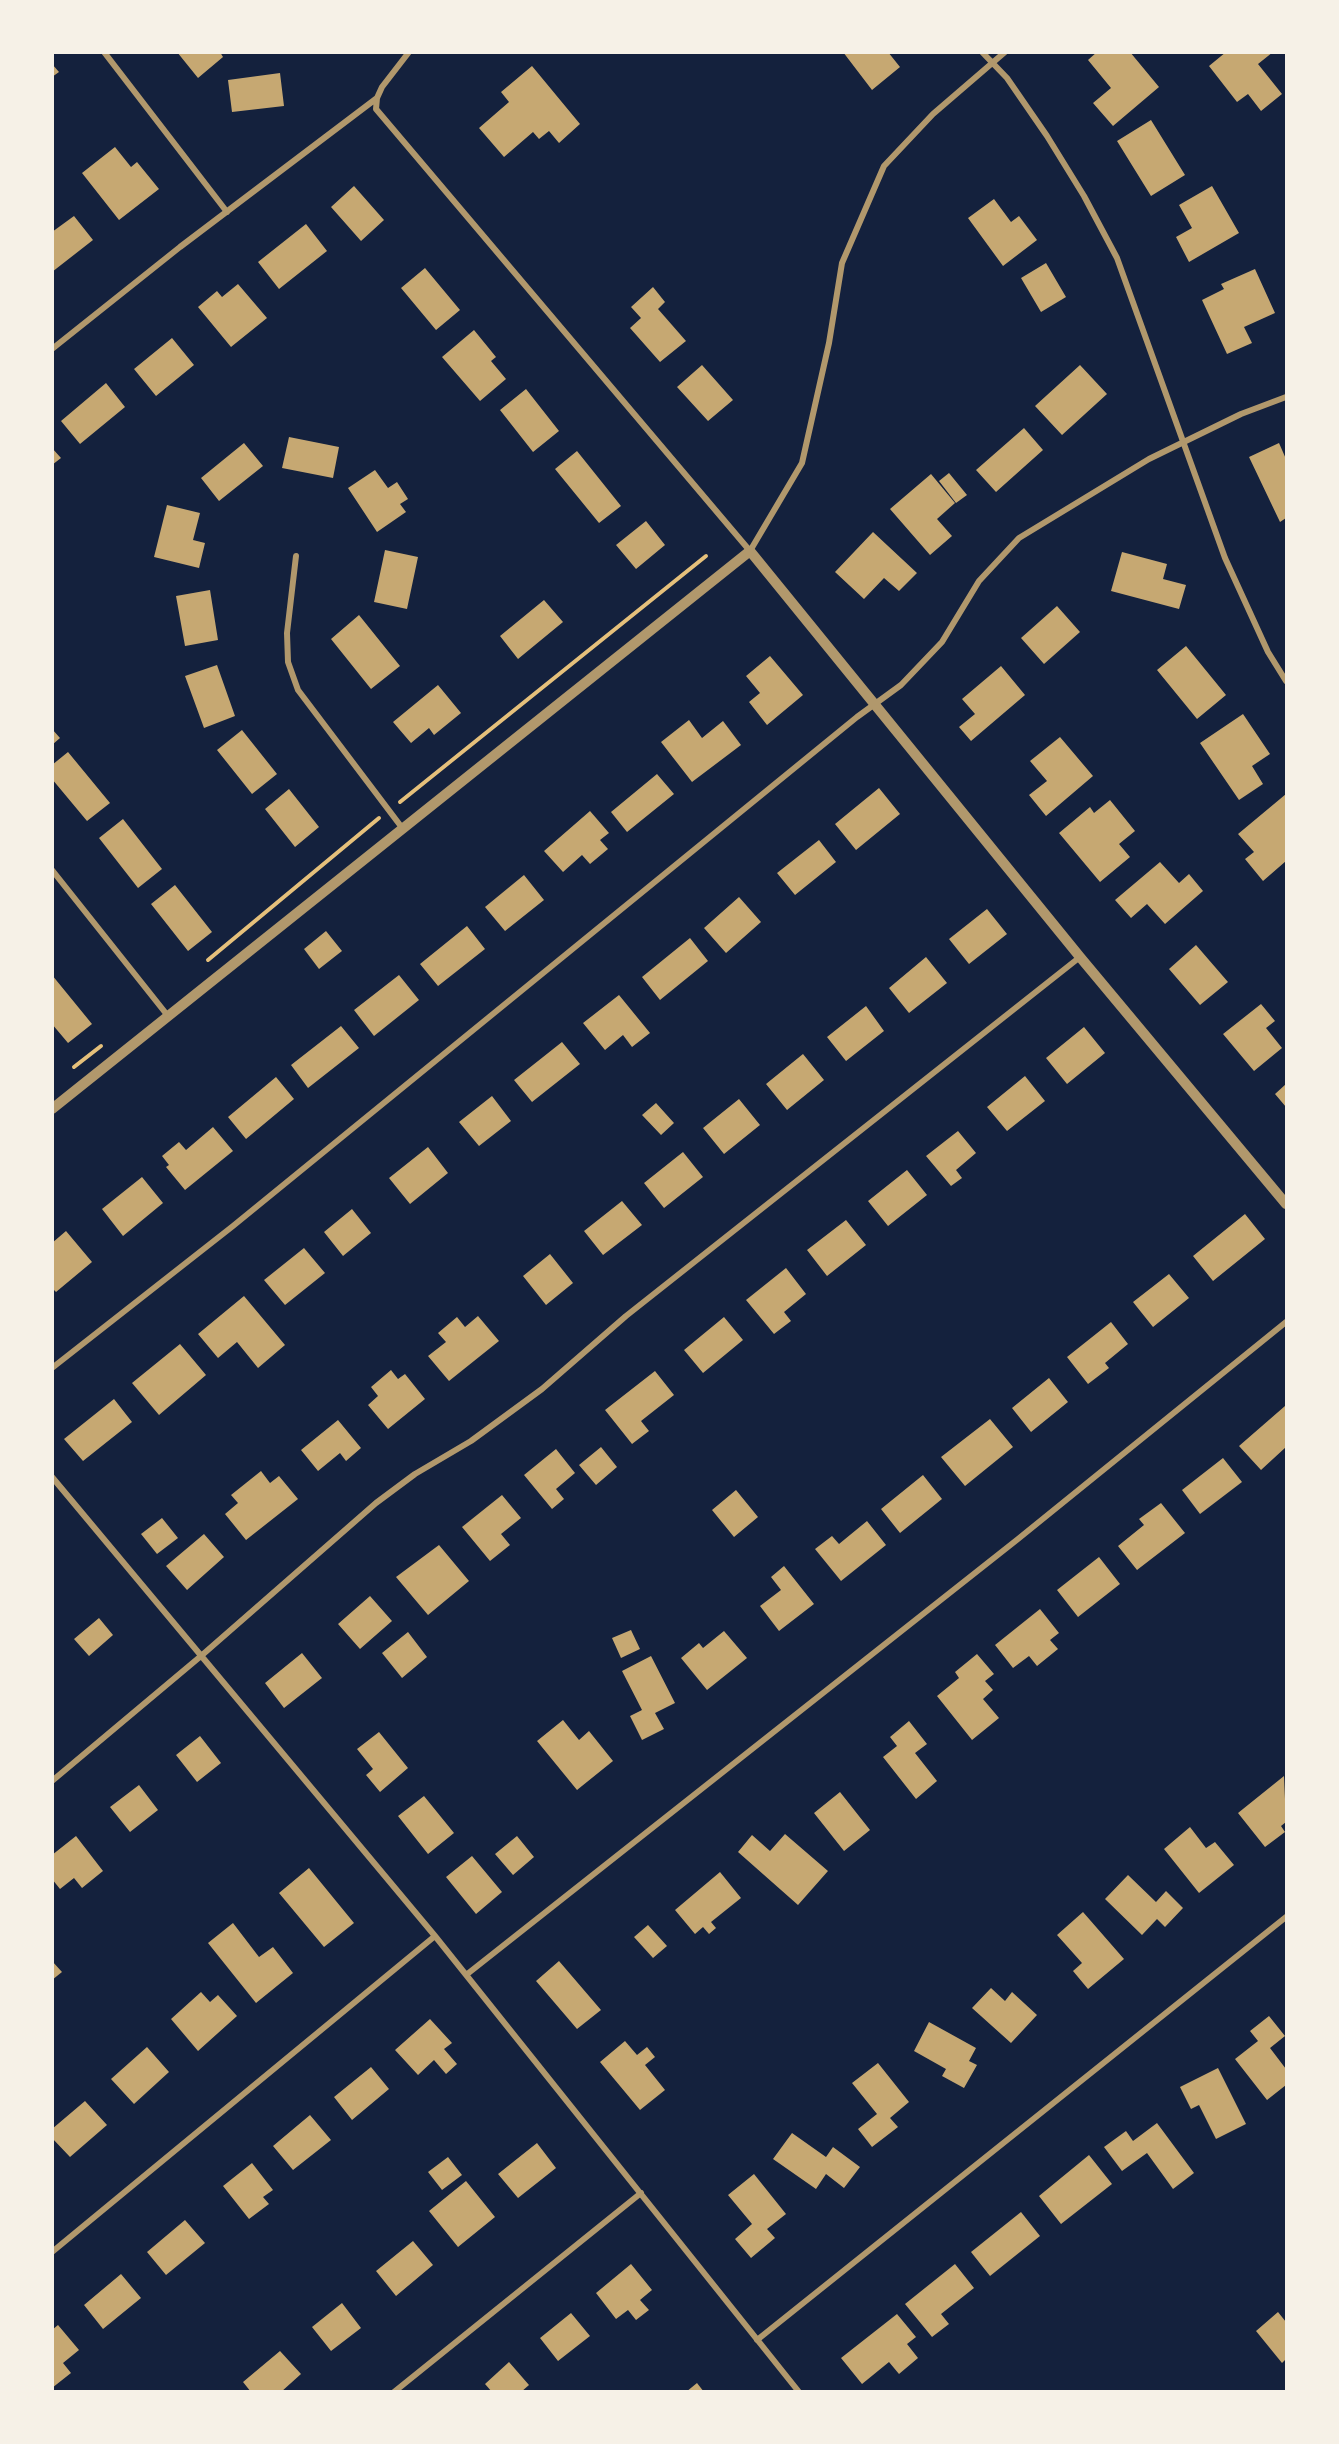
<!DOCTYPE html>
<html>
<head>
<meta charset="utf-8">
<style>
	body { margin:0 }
	#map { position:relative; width:1339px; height:2444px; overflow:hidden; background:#14213d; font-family:"Noto Sans",sans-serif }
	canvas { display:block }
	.frame { position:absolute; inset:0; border:54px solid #f6f1e7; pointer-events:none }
</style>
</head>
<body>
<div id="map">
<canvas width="1339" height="2444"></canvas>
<div class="frame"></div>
</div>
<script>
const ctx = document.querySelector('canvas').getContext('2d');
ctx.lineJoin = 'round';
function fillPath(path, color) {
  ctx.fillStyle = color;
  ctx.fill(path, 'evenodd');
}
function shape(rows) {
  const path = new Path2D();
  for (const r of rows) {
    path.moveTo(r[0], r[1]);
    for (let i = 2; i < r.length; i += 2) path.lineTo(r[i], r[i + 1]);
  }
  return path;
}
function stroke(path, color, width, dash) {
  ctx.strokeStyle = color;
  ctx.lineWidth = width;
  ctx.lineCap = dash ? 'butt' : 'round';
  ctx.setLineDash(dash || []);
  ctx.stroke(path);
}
fillPath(shape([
	[177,52,220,52,223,57,198,78],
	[843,52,888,52,900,67,872,90],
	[1097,52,1130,52,1159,87,1113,126,1093,103,1111,88,1088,60],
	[1226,52,1273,52,1258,64,1282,94,1261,111,1248,94,1237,102,1209,66],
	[52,64,59,72,52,77],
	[532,66,580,124,559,143,549,131,539,139,533,132,504,157,479,128,509,102,501,92],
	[280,73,284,106,232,112,228,80],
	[1151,120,1185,175,1151,196,1117,141],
	[115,147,131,167,137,162,159,189,119,220,82,173],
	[354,186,384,220,361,241,331,207],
	[1212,186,1239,233,1189,262,1176,237,1192,228,1179,205],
	[994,199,1011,222,1019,216,1037,240,1003,266,968,218],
	[74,216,93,240,52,272,52,232],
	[306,224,327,251,279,289,258,262],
	[1046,263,1066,297,1041,312,1021,278],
	[425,268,460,310,436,330,401,288],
	[1255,269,1275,313,1244,327,1252,343,1227,354,1202,300,1224,289,1221,284],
	[238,284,267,318,231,347,198,307,217,291,222,297],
	[653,287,665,302,658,309,686,341,660,362,630,328,641,318,631,307],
	[474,330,496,357,491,361,506,379,480,401,442,357],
	[172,338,194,365,156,396,134,369],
	[702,365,733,400,708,421,677,387],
	[1080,365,1107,394,1062,435,1035,406],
	[106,383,125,407,80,444,61,421],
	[526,389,559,431,533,452,500,410],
	[1024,428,1043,450,996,492,976,470],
	[289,437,339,447,333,478,282,468],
	[244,443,263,466,219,501,201,478],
	[1279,443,1286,459,1286,518,1280,522,1249,457],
	[52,448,61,458,52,465],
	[577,451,621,506,599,523,555,469],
	[375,470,388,488,397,482,408,499,400,504,406,512,377,532,348,488],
	[949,473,967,495,956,503,939,481],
	[931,474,955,503,937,519,952,536,930,555,890,509],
	[167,505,200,513,193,540,205,543,199,568,154,557],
	[646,521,665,545,636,569,616,545],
	[873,532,917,573,899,591,884,578,864,599,835,572],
	[385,550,418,557,407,609,374,602],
	[1122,552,1167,564,1163,579,1186,585,1179,609,1111,591],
	[210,590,218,640,185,646,176,596],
	[544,600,563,622,518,659,500,636],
	[1057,606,1080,632,1044,664,1021,638],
	[359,615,400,666,371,689,331,639],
	[1186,646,1226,695,1197,719,1157,670],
	[770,656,803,695,767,725,749,702,760,693,746,676],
	[217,665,235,716,204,728,185,676],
	[1001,666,1025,695,971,741,959,727,975,714,962,699],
	[438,685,461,713,434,735,429,728,411,743,393,722],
	[1243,714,1270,754,1252,766,1263,784,1239,800,1200,743],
	[689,720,702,738,723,721,741,745,692,782,661,742],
	[52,729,60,738,52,745],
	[242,730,277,774,252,794,217,750],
	[1060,737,1093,776,1046,816,1029,795,1047,781,1030,761],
	[68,752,110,803,87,821,52,779,52,765],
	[657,774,674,794,627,832,611,812],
	[879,788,900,814,856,850,835,824],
	[289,789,319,827,295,847,265,809],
	[1286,794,1286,861,1263,881,1245,859,1254,852,1238,834],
	[1110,800,1135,831,1119,844,1130,857,1100,882,1059,833,1090,807,1094,813],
	[590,811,609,833,600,840,608,849,590,864,582,855,563,872,544,851],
	[123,819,162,869,138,888,99,838],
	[819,840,836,862,795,895,777,873],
	[1160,862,1179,883,1189,874,1203,891,1165,924,1147,904,1131,918,1115,900],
	[524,875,544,900,505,931,485,907],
	[175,885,212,932,188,951,151,904],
	[739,897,761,922,726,953,704,928],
	[987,909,1007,934,969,964,949,939],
	[467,926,485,949,438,986,420,964],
	[326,931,342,951,319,969,304,949],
	[690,938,708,961,660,1000,642,977],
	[1196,945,1228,982,1200,1005,1169,969],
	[926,957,947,983,909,1013,889,988],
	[52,975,92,1024,68,1043,52,1024],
	[399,975,419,1000,374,1036,354,1010],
	[619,995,650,1033,632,1047,623,1035,605,1050,583,1023],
	[1261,1004,1275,1021,1266,1028,1282,1048,1254,1071,1223,1034],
	[866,1006,884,1031,846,1061,827,1037],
	[341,1026,359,1048,308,1088,291,1065],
	[1084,1027,1105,1053,1067,1084,1046,1058],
	[562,1042,580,1064,532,1102,514,1080],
	[803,1054,824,1080,787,1110,766,1084],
	[1025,1076,1045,1101,1007,1131,987,1107],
	[276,1077,294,1099,246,1139,228,1117],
	[1286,1084,1286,1107,1275,1094],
	[492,1096,511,1121,479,1146,459,1122],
	[739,1099,760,1125,724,1154,703,1128],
	[656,1103,674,1123,661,1135,642,1115],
	[213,1127,233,1151,185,1190,166,1167,169,1165,162,1156,179,1142,186,1150],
	[958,1131,976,1153,956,1170,962,1178,951,1186,926,1156],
	[428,1147,448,1173,410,1204,389,1178],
	[683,1152,703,1177,664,1208,644,1183],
	[907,1170,927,1195,888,1226,868,1201],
	[142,1177,163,1203,123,1236,102,1209],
	[622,1201,642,1225,603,1255,584,1231],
	[352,1209,371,1233,343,1256,324,1232],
	[1245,1214,1265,1239,1213,1281,1193,1256],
	[846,1220,866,1245,827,1276,807,1250],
	[66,1231,92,1262,56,1292,52,1288,52,1243],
	[304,1248,325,1273,285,1305,264,1280],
	[550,1254,573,1283,546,1305,523,1276],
	[786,1268,806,1294,784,1312,791,1321,774,1334,746,1300],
	[1169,1274,1189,1298,1153,1327,1133,1302],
	[244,1296,285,1345,258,1368,237,1342,218,1358,198,1334],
	[478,1316,499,1341,449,1381,428,1356,446,1342,438,1333,457,1317,465,1327],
	[724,1317,743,1340,703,1373,684,1350],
	[1111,1322,1128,1344,1105,1363,1109,1368,1088,1384,1067,1357],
	[180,1344,206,1375,159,1415,132,1383],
	[391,1370,398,1379,405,1374,425,1399,388,1429,368,1405,378,1396,371,1387],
	[655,1371,674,1395,641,1421,649,1431,632,1444,605,1410],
	[1049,1378,1068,1402,1031,1432,1012,1408],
	[114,1399,132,1422,83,1461,64,1439],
	[1285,1406,1286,1447,1261,1470,1239,1446],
	[990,1419,1013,1447,965,1486,941,1457],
	[338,1420,361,1448,346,1461,340,1453,318,1471,301,1450],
	[601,1447,617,1467,596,1485,579,1465],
	[556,1449,575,1473,556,1489,564,1499,552,1509,524,1475],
	[1223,1458,1242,1482,1200,1514,1182,1490],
	[261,1471,270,1483,279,1476,298,1499,246,1540,225,1514,238,1503,231,1495],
	[923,1475,942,1499,900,1533,881,1509],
	[736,1490,758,1517,734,1537,712,1510],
	[502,1495,521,1518,501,1534,510,1545,490,1561,462,1527],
	[1161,1503,1185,1533,1137,1570,1118,1546,1144,1525,1139,1519],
	[162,1518,178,1538,157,1554,141,1534],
	[867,1521,886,1545,841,1581,815,1549,832,1536,839,1544],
	[204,1534,224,1557,187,1590,166,1566],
	[439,1545,469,1581,428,1615,396,1577],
	[1099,1557,1120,1584,1078,1617,1057,1590],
	[784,1566,814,1604,779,1631,760,1606,781,1590,771,1577],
	[370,1596,392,1621,360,1649,338,1624],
	[1040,1609,1059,1633,1050,1640,1058,1649,1037,1666,1029,1656,1013,1668,995,1645],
	[99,1618,113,1635,89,1656,74,1639],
	[631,1630,640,1649,621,1658,612,1638],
	[724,1631,747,1658,707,1690,681,1658,699,1643,703,1648],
	[408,1632,427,1657,402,1678,382,1653],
	[302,1653,322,1678,284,1708,265,1683],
	[977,1654,994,1674,985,1681,993,1690,983,1699,999,1718,972,1740,937,1696,959,1678,955,1672],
	[651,1656,675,1703,655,1713,664,1729,642,1740,630,1716,642,1710,622,1671],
	[563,1720,579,1740,589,1731,613,1761,577,1790,537,1741],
	[909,1721,927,1744,915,1753,937,1781,916,1799,883,1757,897,1746,890,1737],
	[379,1732,408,1768,380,1792,366,1775,373,1769,357,1749],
	[200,1736,221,1763,197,1782,176,1755],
	[1284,1776,1286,1822,1281,1826,1285,1832,1265,1847,1238,1813],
	[139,1785,158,1810,130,1832,110,1807],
	[840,1792,870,1830,844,1851,814,1813],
	[424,1796,454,1833,428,1854,398,1816],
	[1190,1827,1206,1848,1215,1842,1234,1865,1199,1893,1164,1849],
	[785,1834,828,1871,798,1905,738,1852,752,1835,770,1851],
	[76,1836,103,1871,82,1888,74,1878,60,1889,52,1879,52,1855],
	[517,1836,534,1857,513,1875,495,1854],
	[472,1856,502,1892,476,1914,446,1877],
	[309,1868,354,1923,324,1947,279,1893],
	[720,1872,741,1898,711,1922,716,1928,709,1934,703,1927,695,1934,675,1910],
	[1128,1875,1156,1902,1166,1891,1183,1908,1165,1927,1157,1919,1142,1935,1105,1899],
	[1083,1912,1124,1959,1088,1989,1073,1971,1082,1963,1057,1935],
	[233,1923,259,1957,273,1947,293,1973,256,2003,208,1943],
	[648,1925,667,1946,653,1958,634,1937],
	[52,1961,62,1972,52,1980],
	[559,1961,601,2010,577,2029,536,1981],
	[991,1988,1005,2001,1012,1992,1037,2015,1011,2043,972,2008],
	[201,1992,210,2002,218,1995,237,2016,198,2051,171,2019],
	[1269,2016,1285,2036,1270,2048,1286,2069,1286,2085,1267,2100,1235,2059,1258,2041,1250,2031],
	[430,2019,452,2043,444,2049,457,2064,446,2074,434,2060,418,2075,395,2050],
	[929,2022,976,2048,969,2061,977,2065,964,2088,942,2076,946,2069,914,2051],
	[625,2041,637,2055,647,2047,655,2057,645,2065,665,2090,640,2110,600,2062],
	[147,2047,169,2072,134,2104,111,2079],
	[878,2063,909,2102,890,2118,898,2127,872,2147,858,2129,877,2114,852,2083],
	[371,2067,389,2089,352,2120,334,2097],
	[1218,2068,1246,2124,1216,2139,1199,2105,1191,2109,1180,2087],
	[85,2101,107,2125,70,2157,52,2138,52,2129],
	[310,2115,331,2140,293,2170,273,2146],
	[1157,2123,1194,2173,1173,2189,1147,2153,1122,2171,1104,2147,1126,2131,1133,2141],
	[792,2133,826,2157,833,2147,860,2167,844,2188,826,2174,816,2189,773,2159],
	[537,2143,556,2168,518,2198,498,2174],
	[1089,2155,1112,2184,1061,2224,1039,2196],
	[448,2157,462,2175,442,2190,428,2172],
	[252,2163,273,2190,263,2197,269,2204,249,2219,223,2186],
	[754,2174,786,2214,767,2229,775,2238,751,2258,735,2239,752,2224,728,2195],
	[466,2181,495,2217,458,2247,429,2211],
	[1021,2212,1040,2236,990,2276,971,2252],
	[185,2220,205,2243,166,2275,147,2252],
	[413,2241,433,2265,396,2296,376,2271],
	[631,2264,652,2290,640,2300,649,2310,636,2320,628,2310,616,2319,596,2293],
	[955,2264,974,2288,941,2314,949,2324,932,2337,905,2304],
	[121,2274,141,2298,103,2329,84,2305],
	[342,2303,361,2328,331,2351,312,2327],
	[1278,2312,1286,2322,1286,2359,1282,2363,1256,2331],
	[571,2313,590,2336,558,2361,540,2338],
	[897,2314,916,2337,907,2344,918,2358,899,2374,889,2362,862,2384,841,2358],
	[58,2325,79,2350,63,2363,71,2373,52,2388,52,2330],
	[280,2351,301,2374,281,2392,251,2392,243,2382],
	[509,2362,529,2385,521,2392,492,2392,485,2384],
	[697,2383,704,2392,686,2392]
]), '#c6a872');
stroke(shape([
	[400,802,706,556],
	[208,960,379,818],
	[74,1067,101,1046]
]), '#e5c07b', 4);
stroke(shape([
	[104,52,227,212],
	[409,52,382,87,377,98,376,109,750,551,802,463,829,343,842,263,884,166,933,114,1005,52],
	[982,52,1007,78,1047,136,1084,196,1117,258,1225,558,1268,652,1286,681],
	[52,349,180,247,377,98],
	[296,556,287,633,288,662,298,690,403,829],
	[52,870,168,1016],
	[52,1368,233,1226,857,717,901,685,942,642,979,581,1019,538,1149,459,1241,414,1286,397],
	[52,1477,435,1936,799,2392],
	[52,1781,201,1656,376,1503,415,1474,471,1441,542,1389,626,1316,1080,957],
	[466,1975,1018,1539,1286,1322],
	[52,2252,435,1936],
	[757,2340,1286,1917],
	[394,2392,641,2193]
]), '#b1986c', 6);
stroke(shape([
	[52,1109,750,551,1080,957,1286,1204]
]), '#b1986c', 10);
</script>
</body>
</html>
